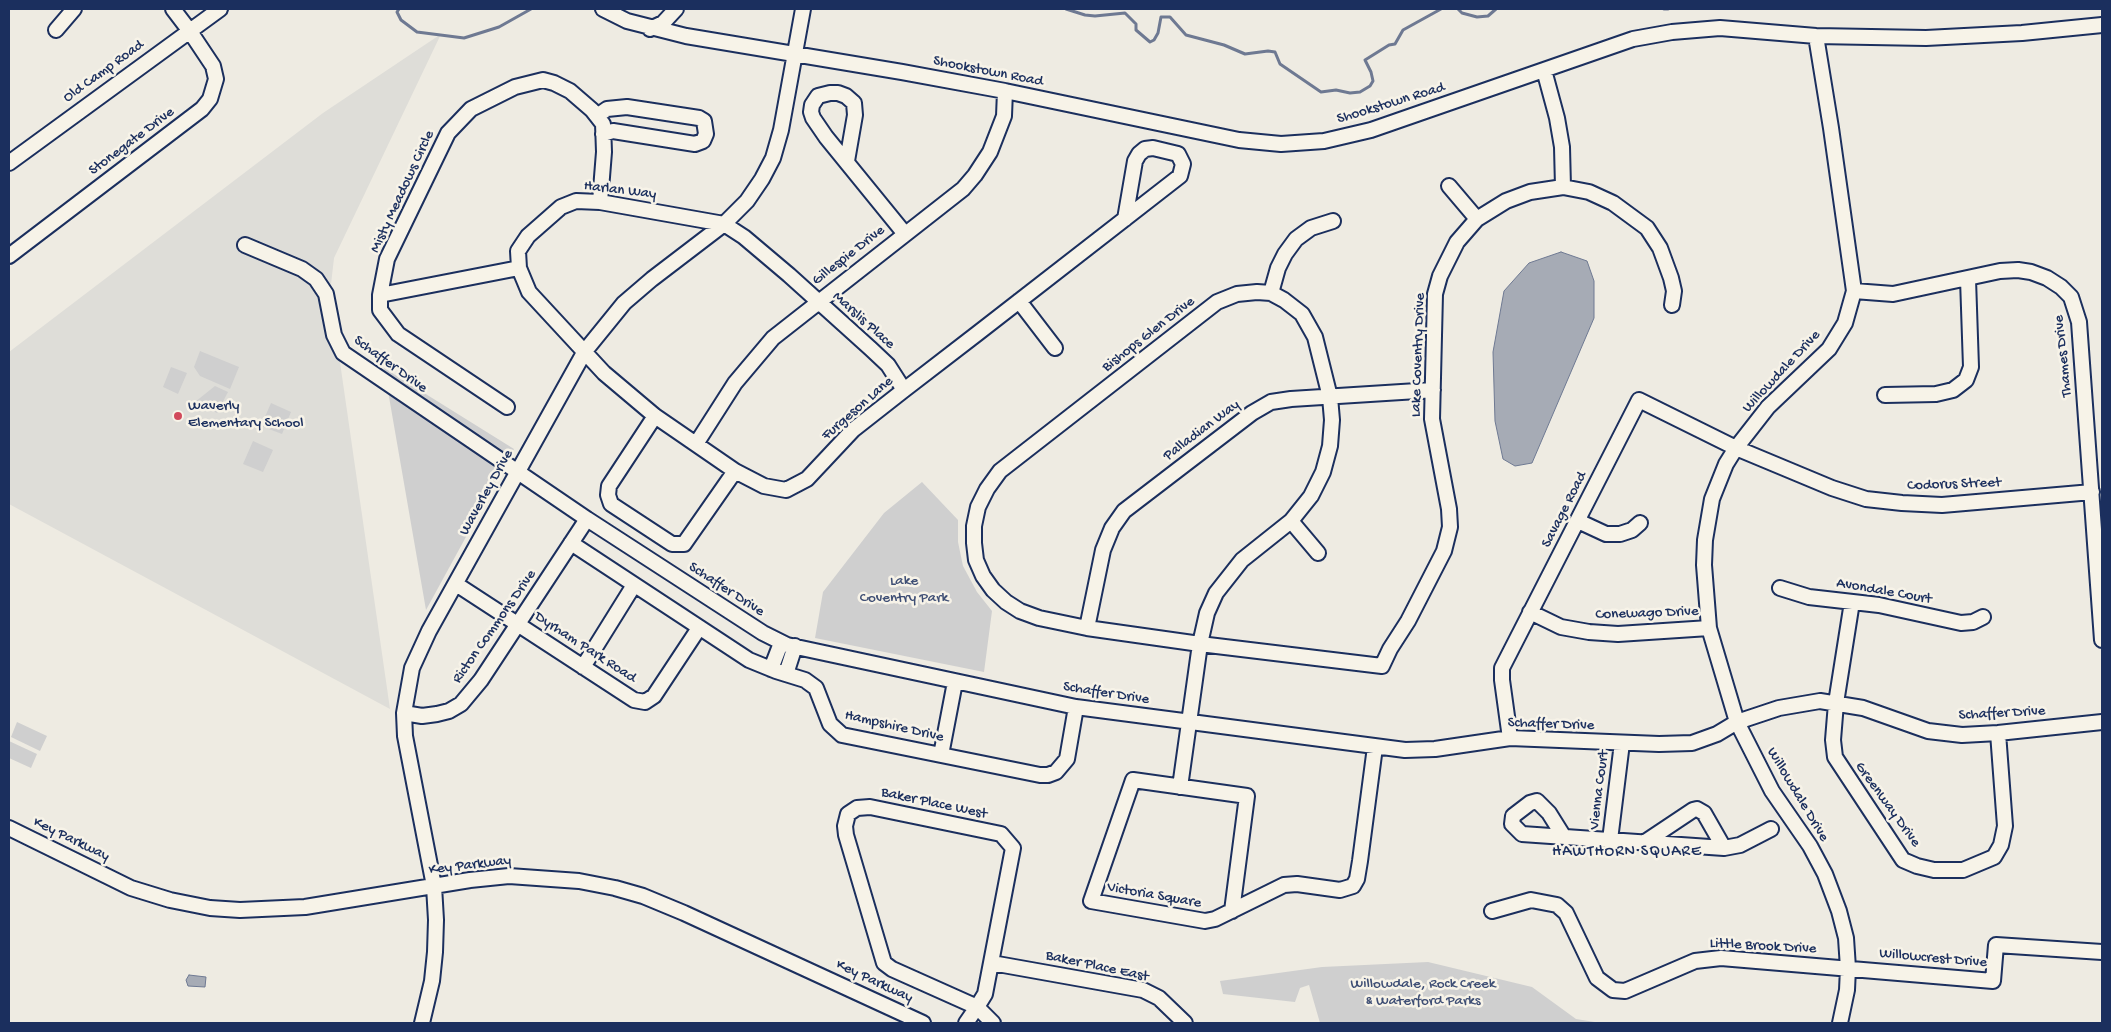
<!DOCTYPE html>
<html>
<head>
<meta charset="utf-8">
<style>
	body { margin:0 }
	#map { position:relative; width:2111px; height:1032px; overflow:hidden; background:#eeebe2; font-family:"Gochi Hand",sans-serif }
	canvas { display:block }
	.frame { position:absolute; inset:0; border:10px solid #1b2f5e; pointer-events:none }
</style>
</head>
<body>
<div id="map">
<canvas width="2111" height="1032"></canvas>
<div class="frame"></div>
</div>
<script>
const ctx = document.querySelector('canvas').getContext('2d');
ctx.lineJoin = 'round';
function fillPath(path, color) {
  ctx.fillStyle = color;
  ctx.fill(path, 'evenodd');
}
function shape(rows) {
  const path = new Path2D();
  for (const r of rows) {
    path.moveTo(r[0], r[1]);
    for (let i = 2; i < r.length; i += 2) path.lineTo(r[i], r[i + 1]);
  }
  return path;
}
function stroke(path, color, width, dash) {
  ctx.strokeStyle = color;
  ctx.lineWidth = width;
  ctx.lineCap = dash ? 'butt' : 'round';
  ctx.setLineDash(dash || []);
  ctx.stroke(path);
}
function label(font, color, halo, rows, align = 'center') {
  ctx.font = font + ' "Gochi Hand",sans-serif';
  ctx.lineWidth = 5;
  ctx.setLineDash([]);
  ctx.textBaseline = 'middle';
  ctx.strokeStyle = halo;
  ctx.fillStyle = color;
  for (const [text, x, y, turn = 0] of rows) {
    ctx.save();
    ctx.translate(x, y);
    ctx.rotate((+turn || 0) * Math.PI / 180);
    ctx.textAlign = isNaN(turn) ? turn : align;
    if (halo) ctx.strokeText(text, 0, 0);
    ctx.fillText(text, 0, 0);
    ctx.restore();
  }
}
fillPath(shape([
	[441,34,334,258,330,293,390,709,9,504,9,352,323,113]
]), '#deddd8');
fillPath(shape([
	[200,351,239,367,230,389,200,376,194,367],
	[171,367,187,373,178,394,163,387],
	[384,368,514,449,426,610],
	[215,386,228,392,217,413,195,402],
	[271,403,291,412,282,434,261,426],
	[253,441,273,450,263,472,243,464],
	[922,482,958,520,958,542,963,566,977,592,992,611,984,672,815,638,823,592,884,513],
	[17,722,47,736,40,751,11,737],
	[9,741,37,754,31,768,9,758],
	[1428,962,1532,987,1576,1019,1601,1023,1320,1023,1309,985,1300,988,1295,1002,1223,994,1220,981,1322,967]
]), '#cfcfcf');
const water = shape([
	[1561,252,1587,261,1594,281,1594,318,1532,463,1515,466,1503,459,1495,421,1493,352,1504,291,1529,263,1561,252],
	[189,975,206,977,205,987,188,986,186,980,189,975]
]);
fillPath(water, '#a6abb5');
stroke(water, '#6e7992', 1);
stroke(shape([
	[399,9,397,12,401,20,417,32,464,38,499,27,531,9],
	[1066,9,1085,15,1095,16,1125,13,1136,24,1136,30,1150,42,1154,40,1158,33,1161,17,1170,17,1186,35,1224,45,1245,54,1268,51,1275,52,1280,64,1321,92,1336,90,1350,93,1360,92,1370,86,1373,81,1371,72,1365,60,1389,45,1395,44,1403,30,1441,9],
	[1458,9,1462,13,1477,17,1488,16,1496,9],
	[1664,9,1668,9]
]), '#6e7992', 3);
const minor = shape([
	[603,9,627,21,686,36,902,72,1005,91,1239,140,1281,144,1324,141,1371,130,1633,39,1672,32,1720,28,1816,36,1926,38,2022,33,2102,25],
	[650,29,663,23,676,9],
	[56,30,74,9],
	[1816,36,1831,128,1854,291,1845,323,1829,349,1768,407,1736,448,1726,464,1712,499,1705,540,1704,565,1709,628,1737,722,1772,791,1810,846,1825,874,1839,911,1846,938,1848,968,1847,990,1840,1023],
	[1544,70,1557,118,1562,147,1563,187],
	[597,116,607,109,627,107,699,118,704,121,706,134,703,141,695,144,613,131,603,134],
	[847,161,855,115,854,103,846,96,838,93,830,93,818,96,812,105,811,112,813,118,826,137,905,234],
	[9,163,220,9],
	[1449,186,1477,219],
	[245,245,302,269,316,279,326,294,334,335,343,353,587,519,763,633,787,645,1076,707,1405,750,1435,749,1510,738,1659,744,1692,743,1717,734,1737,722,1779,708,1820,701,1863,708,1928,731,1962,735,1998,733,2102,722],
	[9,256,202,109,210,99,216,79,213,66,189,30,173,9],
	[1854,291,1893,294,2000,271,2018,270,2031,272,2047,278,2061,287,2071,297,2079,322,2102,640],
	[1271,293,1278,268,1285,254,1296,239,1311,228,1333,221],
	[380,295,519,268],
	[1019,301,1055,348],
	[904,390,888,365,871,349,789,275,744,237,724,224,600,202,576,201,561,207,528,236,518,251,519,268,529,292,604,373,655,416,735,471,764,486,786,490,807,479,853,430,904,390,978,333,1180,176,1183,164,1178,154,1153,148,1145,149,1139,154,1135,161,1125,219],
	[1885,395,1936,394,1953,390,1966,380,1971,367,1968,279],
	[507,407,398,334,380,310,380,295,387,259,448,133,471,109,515,87,543,80,554,83,570,91,592,110,603,124,604,152,600,202],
	[655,416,609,486,608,495,611,504,672,544,684,544,735,471],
	[696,444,735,383,773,338,963,189,975,175,990,152,1004,116,1005,91],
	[1291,521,1318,553],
	[1578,521,1606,534,1620,534,1632,530,1640,523],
	[571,543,749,660,776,671,805,680,816,688,830,724,842,735,1040,775,1048,775,1056,772,1067,759,1076,707],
	[456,584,634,700,645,702,654,696,699,628],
	[1780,588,1809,597,1879,605,1961,623,1973,622,1983,617],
	[1852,602,1836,703,1833,740,1835,757,1903,860,1917,866,1934,870,1963,870,1994,857,2001,845,2005,826,1998,733],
	[1530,612,1561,627,1589,632,1618,634,1709,628],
	[1087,628,1103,550,1112,528,1124,511,1252,413,1271,402,1291,399,1433,390],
	[583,667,634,585],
	[771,669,781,643],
	[786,674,795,646],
	[404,713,422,716,437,714,449,711,461,704,481,680,587,519],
	[1510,738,1502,680,1502,668,1639,400,1736,448,1832,488,1866,499,1902,503,1942,505,2092,492],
	[941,755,955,682],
	[1180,787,1200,644,1087,628,1039,618,1020,611,1006,602,993,590,983,576,976,560,974,543,974,526,978,507,987,489,1000,471,1217,302,1237,294,1257,292,1271,293,1284,300,1302,314,1315,337,1330,397,1332,420,1330,446,1323,472,1311,496,1291,521,1242,560,1216,593,1207,613,1200,644,1382,666,1390,649,1408,621,1444,551,1450,527,1449,509,1432,419,1435,294,1440,276,1457,242,1477,219,1506,201,1530,192,1563,187,1589,192,1613,203,1647,228,1660,248,1671,278,1674,291,1672,305],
	[9,828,131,888,170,900,210,908,240,910,305,907,470,880,509,876,579,881,615,888,643,896,684,913,923,1023],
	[1564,837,1549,813,1537,801,1530,803,1513,816,1512,824,1522,834,1724,848,1740,845,1771,829],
	[1610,840,1622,743],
	[1645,842,1693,810,1697,809,1704,813,1724,848],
	[1232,911,1247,796,1133,780,1091,901,1205,921,1215,919,1284,885,1297,884,1340,890,1353,886,1357,879,1360,861,1375,747],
	[1492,911,1531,900,1557,905,1566,913,1597,978,1613,990,1625,991,1695,961,1721,958,1993,981,1996,945,2102,952],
	[992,963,1143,990,1159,998,1185,1023],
	[422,1023,432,981,435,952,436,920,434,886,405,736,404,713,412,668,429,631,585,351,624,303,652,279,724,224,747,201,762,179,773,158,781,130,803,9],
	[966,1023,977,1007,985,994,1013,848,1001,834,870,807,857,808,848,814,845,826,846,835,884,963,892,969,977,1007,993,1023]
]);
stroke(minor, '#1b2f5e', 18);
stroke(minor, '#f7f3e8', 14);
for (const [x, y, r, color] of [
	[178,416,5,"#d1495b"]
]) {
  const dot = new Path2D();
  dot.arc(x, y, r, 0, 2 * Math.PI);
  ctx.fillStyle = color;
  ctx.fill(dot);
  stroke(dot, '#f7f3e8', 2);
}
label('15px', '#1b2f5e', '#f7f3e8', [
	["Old Camp Road",104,72,-36],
	["Shookstown Road",988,72,11],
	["Shookstown Road",1391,104,-17],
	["Stonegate Drive",132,142,-37],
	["Harlan Way",620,191,7],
	["Misty Meadows Circle",403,192,-65],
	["Gillespie Drive",849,256,-38],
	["Marslis Place",863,321,42],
	["Bishops Glen Drive",1149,335,-38],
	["Lake Coventry Drive",1419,355,-88],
	["Thames Drive",2064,356,-96],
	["Schaffer Drive",390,365,36],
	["Willowdale Drive",1782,372,-47],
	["Furgeson Lane",858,409,-41],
	["Palladian Way",1202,431,-37],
	["Codorus Street",1954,485,-2],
	["Waverley Drive",487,493,-61],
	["Savage Road",1565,510,-63],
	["Schaffer Drive",726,590,33],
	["Avondale Court",1884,592,10],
	["Conewago Drive",1647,614,-2],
	["Ricton Commons Drive",495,627,-55],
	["Dyrham Park Road",585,648,33],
	["Schaffer Drive",1106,694,9],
	["Schaffer Drive",2002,714,-3],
	["Schaffer Drive",1551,725,2],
	["Hampshire Drive",894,727,13],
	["Vienna Court",1600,790,-83],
	["Willowdale Drive",1797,795,59],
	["Baker Place West",934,804,12],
	["Greenway Drive",1887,805,54],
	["Key Parkway",71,840,26],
	["Key Parkway",470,866,-7],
	["Victoria Square",1154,896,10],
	["Little Brook Drive",1763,947,3],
	["Willowcrest Drive",1933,959,5],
	["Baker Place East",1097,967,12],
	["Key Parkway",874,982,25]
]);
label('15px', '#1b2f5e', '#f7f3e8', [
	["Waverly",188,407],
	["Elementary School",188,424]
], 'left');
label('15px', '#3f4f75', '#f7f3e8', [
	["Lake",904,582],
	["Coventry Park",904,599],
	["Willowdale, Rock Creek",1423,985],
	["& Waterford Parks",1423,1002]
]);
ctx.letterSpacing = '1px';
label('16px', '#1b2f5e', '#f7f3e8', [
	["HAWTHORN SQUARE",1627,853]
]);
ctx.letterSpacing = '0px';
</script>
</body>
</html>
